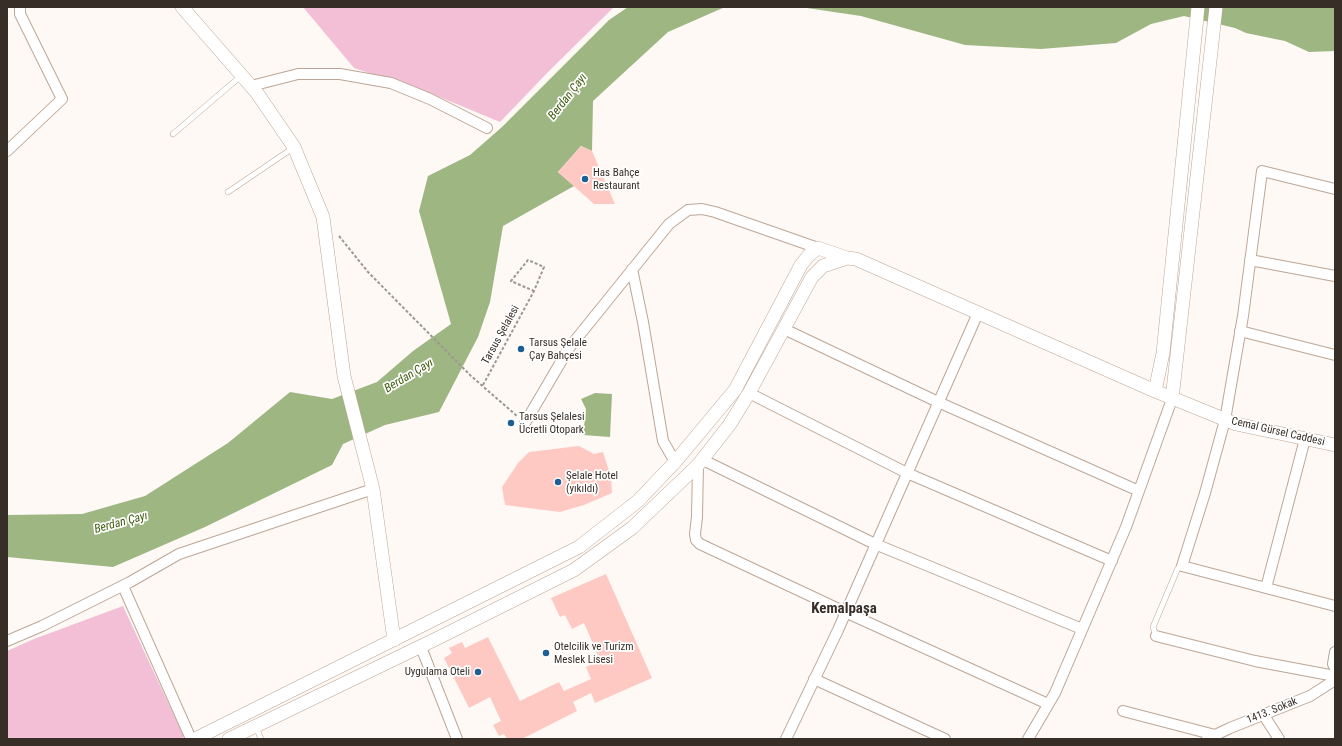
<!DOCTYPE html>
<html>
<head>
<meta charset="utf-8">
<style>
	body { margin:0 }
	#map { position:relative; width:1342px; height:746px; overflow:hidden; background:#fef9f5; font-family:"Roboto Condensed",sans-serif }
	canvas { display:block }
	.frame { position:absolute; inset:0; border:8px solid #372e27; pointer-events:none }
</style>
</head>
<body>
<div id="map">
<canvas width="1342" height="746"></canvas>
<div class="frame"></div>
</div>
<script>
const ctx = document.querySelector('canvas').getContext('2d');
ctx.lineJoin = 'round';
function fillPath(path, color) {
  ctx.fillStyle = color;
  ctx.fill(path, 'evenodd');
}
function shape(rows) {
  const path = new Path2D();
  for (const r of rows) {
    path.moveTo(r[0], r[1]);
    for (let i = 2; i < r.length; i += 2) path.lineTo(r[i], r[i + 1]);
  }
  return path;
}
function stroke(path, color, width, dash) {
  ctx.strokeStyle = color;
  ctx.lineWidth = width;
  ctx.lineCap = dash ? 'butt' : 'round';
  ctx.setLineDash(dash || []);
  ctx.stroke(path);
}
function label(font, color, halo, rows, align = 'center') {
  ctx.font = font + ' "Roboto Condensed",sans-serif';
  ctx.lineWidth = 3.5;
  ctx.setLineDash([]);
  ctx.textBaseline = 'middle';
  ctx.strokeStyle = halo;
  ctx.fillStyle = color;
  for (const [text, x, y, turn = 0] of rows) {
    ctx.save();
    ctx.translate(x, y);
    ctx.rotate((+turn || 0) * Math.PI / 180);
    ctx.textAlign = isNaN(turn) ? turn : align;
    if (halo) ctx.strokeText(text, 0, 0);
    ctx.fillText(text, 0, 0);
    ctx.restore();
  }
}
fillPath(shape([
	[303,7,614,7,549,71,500,122,437,96,354,68],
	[123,606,184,737,179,739,7,739,7,651,34,639]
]), '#f3bfd6');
fillPath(shape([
	[628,7,725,7,668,32,593,101,592,151,581,146,558,172,574,186,503,226,490,302,478,337,439,412,385,425,343,444,332,465,205,527,113,567,7,557,7,515,82,514,145,496,228,443,290,392,332,399,377,382,413,351,451,324,419,211,428,176,470,155,502,127,609,20],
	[800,7,1335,7,1335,51,1309,52,1285,41,1246,33,1235,28,1184,16,1151,24,1116,43,1041,49,965,45,861,16],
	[595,393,612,394,610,437,583,435,586,409,581,399]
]), '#9db682');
fillPath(shape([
	[581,146,592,151,615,204,594,204,558,172],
	[579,446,594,454,603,452,611,477,612,493,584,505,560,512,505,505,502,487,518,463,529,452],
	[606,574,652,678,595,703,591,693,573,702,577,711,522,739,507,739,504,734,499,736,493,725,501,721,490,697,469,708,444,658,452,653,449,648,462,642,465,648,488,637,520,701,559,682,564,691,591,679,586,667,600,660,584,623,572,629,565,615,560,617,551,598]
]), '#ffc9c3');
const service = shape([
	[173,134,241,76],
	[228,192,293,148],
	[1156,636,1153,627,1178,568,1182,566],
	[256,727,261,739]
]);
const minor = shape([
	[251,86,298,74,340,74,391,83,430,99,487,128],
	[7,151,62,99,20,14,20,7],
	[1335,189,1262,171,1243,316,1225,420,1205,493,1182,566,1335,606],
	[1250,260,1335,276],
	[632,269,643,322,663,441,675,462],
	[784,329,938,402,1139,491],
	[1240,331,1335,355],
	[749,393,907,473,1112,561],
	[525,423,569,348,669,224,688,210,702,209,715,212,818,248],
	[703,460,875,544,1082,629],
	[698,465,697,517,695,534,696,540,700,544,845,612,1048,704],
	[123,586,191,739],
	[1266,588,1305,439],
	[1156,636,1255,661,1335,676],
	[7,641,42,626,130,582,179,554,373,489],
	[421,647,457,739],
	[1335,652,1333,664,1335,668],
	[814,679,945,739],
	[1123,711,1215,735],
	[1263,714,1279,739],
	[786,739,838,630,978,313],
	[1028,739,1055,693,1126,527,1172,399],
	[1207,739,1230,728,1310,696,1335,680]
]);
const tertiary = shape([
	[182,7,257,93,294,147,323,217,344,376,373,489,394,640],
	[1155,391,1163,353,1198,7],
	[1172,399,1216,7],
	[195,739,579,547,638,501,675,462,735,390,801,265,809,255,818,248,847,258,856,259,1155,391,1236,424,1335,445],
	[229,739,436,639,574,570,632,528,698,465,730,424,749,393,812,277,823,266,847,258]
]);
stroke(service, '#bda695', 6);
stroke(minor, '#bda695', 12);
stroke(tertiary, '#bda695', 14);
stroke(shape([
	[339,236,368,272,471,376,517,416],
	[483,385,534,291,544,267,528,260,511,281,534,291]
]), '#9e9792', 2, [3, 2]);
stroke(service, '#fff', 5);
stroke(minor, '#fff', 10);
stroke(tertiary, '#fff', 13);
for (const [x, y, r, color] of [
	[585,179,4,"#1c5f94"],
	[521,349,4,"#1c5f94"],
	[511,423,4,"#1c5f94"],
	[558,482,4,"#1c5f94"],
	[546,653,4,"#1c5f94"],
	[478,672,4,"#1c5f94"]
]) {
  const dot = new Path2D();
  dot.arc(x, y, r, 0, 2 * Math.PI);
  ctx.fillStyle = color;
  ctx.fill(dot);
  stroke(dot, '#fff', 1.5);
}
label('11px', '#372e27', '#fff', [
	["Has Bahçe",593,173],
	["Restaurant",593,186],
	["Tarsus Şelale",529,343],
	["Çay Bahçesi",529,356],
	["Tarsus Şelalesi",519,417],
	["Ücretli Otopark",519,430],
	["Şelale Hotel",566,476],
	["(yıkıldı)",566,489],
	["Otelcilik ve Turizm",554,647],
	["Meslek Lisesi",554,660],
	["Uygulama Oteli",470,672,"right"]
], 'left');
label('11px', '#372e27', '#fff', [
	["Tarsus Şelalesi",501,335,-61],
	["Cemal Gürsel Caddesi",1278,432,13],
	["1413. Sokak",1272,711,-22]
]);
label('italic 12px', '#3f5c0f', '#fff', [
	["Berdan Çayı",568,97,-52],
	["Berdan Çayı",409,376,-31],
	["Berdan Çayı",121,523,-15]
]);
label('bold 15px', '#372e27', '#fff', [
	["Kemalpaşa",844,609]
]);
</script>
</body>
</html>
